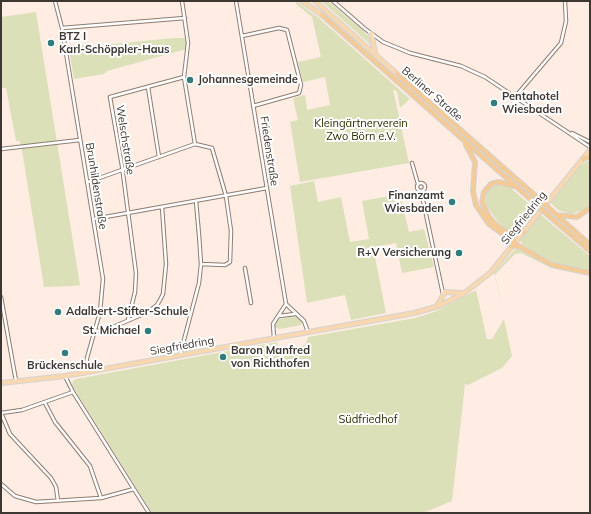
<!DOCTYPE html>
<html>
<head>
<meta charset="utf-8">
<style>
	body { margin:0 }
	#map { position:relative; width:591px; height:514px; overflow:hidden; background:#ffede3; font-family:Mulish,sans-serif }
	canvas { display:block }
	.frame { position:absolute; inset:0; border:2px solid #3e3631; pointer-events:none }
</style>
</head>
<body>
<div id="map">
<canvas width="591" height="514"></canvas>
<div class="frame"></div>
</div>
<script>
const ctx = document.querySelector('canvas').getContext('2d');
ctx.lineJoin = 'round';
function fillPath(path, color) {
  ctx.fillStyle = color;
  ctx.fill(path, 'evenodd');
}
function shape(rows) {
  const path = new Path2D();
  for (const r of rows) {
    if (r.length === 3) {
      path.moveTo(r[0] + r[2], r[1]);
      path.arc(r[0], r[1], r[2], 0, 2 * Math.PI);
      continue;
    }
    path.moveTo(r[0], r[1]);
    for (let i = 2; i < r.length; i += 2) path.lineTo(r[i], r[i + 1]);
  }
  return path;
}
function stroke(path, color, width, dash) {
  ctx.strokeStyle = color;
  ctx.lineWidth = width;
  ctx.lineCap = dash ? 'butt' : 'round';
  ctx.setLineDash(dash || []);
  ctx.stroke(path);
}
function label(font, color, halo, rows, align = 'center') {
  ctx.font = font + ' Mulish,sans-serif';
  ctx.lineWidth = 4;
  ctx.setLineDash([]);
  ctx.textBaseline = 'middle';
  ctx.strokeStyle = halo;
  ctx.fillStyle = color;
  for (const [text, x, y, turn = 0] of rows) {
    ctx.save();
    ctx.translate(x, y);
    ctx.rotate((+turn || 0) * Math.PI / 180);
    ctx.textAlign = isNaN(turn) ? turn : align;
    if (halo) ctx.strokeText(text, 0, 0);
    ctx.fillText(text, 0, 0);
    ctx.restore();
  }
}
fillPath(shape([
	[296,1,320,19,410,99,400,108,397,92,393,89,409,163,300,182,290,122,298,120,293,98,305,95,307,110,330,105,325,77,303,82,298,62,321,57,312,17,296,4],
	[321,1,328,1,367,34,373,47],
	[36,12,80,285,75,286,44,287,21,144,19,141,16,141,6,88,1,88,1,17],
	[174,38,186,38,187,49,107,71,104,74,74,79,69,50,83,45,93,46],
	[590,159,590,204,583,210,571,214,558,210,550,202,580,166],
	[314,181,318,202,341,197,350,242,369,239,362,201,400,194,409,232,424,229,434,267,402,273,396,243,373,247,386,313,351,320,345,295,307,303,290,186],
	[494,185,502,185,512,189,537,211,524,226,517,231,507,230,501,226,485,204,486,193],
	[540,214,590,256,590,271,553,263,530,250,522,244,520,240],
	[517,247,551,268,521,253,515,254,495,275,503,312,494,273],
	[476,290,487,339,492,339,504,319,512,356,502,368,468,385,465,384,452,501,423,513,152,513,72,385,73,381,76,379,277,342,280,350,305,345,308,337,415,318,437,311],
	[292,316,299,317,302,320,301,325,280,329,276,328,275,325,277,320]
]), '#dbe0b9');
const minor = shape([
	[55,1,62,28,103,279,100,312,87,358,85,373],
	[182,1,188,43,184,77,195,144],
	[236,1,286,304,304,321,308,332],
	[333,1,364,28,383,42,410,53,461,66,485,77,590,147],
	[62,28,185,18],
	[242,36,279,28,287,30,301,85,299,93,253,106],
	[148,87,159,157],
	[515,97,561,43,566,21,565,1],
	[572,133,590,142],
	[1,149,80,140],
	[412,163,418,184],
	[88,182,195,144,212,148,226,196,231,231,230,262,225,265,201,264],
	[421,187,4],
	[421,191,443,294],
	[94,219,267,188],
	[245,268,251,303],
	[1,297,16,381],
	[279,316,295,314],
	[128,320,135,292,136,273,122,166,110,97,184,77],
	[95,331,106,330,148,312,157,305,160,300,163,294,166,264,162,207],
	[274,338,273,324,286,304],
	[180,355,199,283,201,264,199,235,196,201],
	[65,376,73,392,149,513],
	[45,403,55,422,90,466,101,498],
	[1,484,15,496,36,502,101,498,134,489],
	[58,501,56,487,51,478,10,434,1,413,22,410,73,392]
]);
const primary = shape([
	[302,1,322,15],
	[315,1,397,74],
	[371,34,376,56],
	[437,306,445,292,462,293],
	[1,383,65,376,414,313,439,306,463,294,491,272,590,150]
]);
const trunk = shape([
	[322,15,535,203],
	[397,74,539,199],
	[466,145,475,162,473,191,476,205,489,224,515,243],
	[583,159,590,156],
	[513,186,499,182,491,184,484,192,482,202,489,217,498,227,513,237,515,243],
	[553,212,590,245],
	[557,215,577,217,590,208],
	[549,216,590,251],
	[508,234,524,232],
	[511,247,517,245,552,265,590,273]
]);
stroke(minor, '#8f7c71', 4.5);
stroke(primary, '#d5d3d2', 6);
stroke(trunk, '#d5d3d2', 6);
stroke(minor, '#fff', 2.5);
stroke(primary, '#f7d8b0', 4);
stroke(trunk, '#f4cb96', 4);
const trunkBridge = shape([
	[539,199,553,212],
	[535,203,549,216]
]);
stroke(trunkBridge, '#d5d3d2', 6, []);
stroke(trunkBridge, '#f4cb96', 4);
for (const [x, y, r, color] of [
	[51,43,4,"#327c7e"],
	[190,80,4,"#327c7e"],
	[494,103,4,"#327c7e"],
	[452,202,4,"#327c7e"],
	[459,253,4,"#327c7e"],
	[58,312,4,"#327c7e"],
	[148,331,4,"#327c7e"],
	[65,353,4,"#327c7e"],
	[223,357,4,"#327c7e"]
]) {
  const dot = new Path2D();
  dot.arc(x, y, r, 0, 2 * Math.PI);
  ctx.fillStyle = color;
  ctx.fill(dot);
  stroke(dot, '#fff', 1.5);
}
label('bold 11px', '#3e3631', '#fff', [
	["BTZ I",59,37],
	["Karl-Schöppler-Haus",59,50],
	["Johannesgemeinde",198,80],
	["Pentahotel",502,97],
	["Wiesbaden",502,110],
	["Finanzamt",444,196,"right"],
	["Wiesbaden",444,209,"right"],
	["R+V Versicherung",451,253,"right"],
	["Adalbert-Stifter-Schule",66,312],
	["St. Michael",140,331,"right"],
	["Baron Manfred",231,351],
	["von Richthofen",231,364],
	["Brückenschule",65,366,"center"]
], 'left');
label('11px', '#3e3631', '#fff', [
	["Berliner Straße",432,94,41],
	["Welschstraße",125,140,81],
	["Friedenstraße",269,151,81],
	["Brunhildenstraße",96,186,81],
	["Siegfriedring",524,218,-51],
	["Siegfriedring",182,346,-10]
]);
label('11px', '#2b2e00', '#fff', [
	["Kleingärtnerverein",361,124],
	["Zwo Börn e.V.",361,137],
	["Südfriedhof",368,420]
]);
</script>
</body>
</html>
